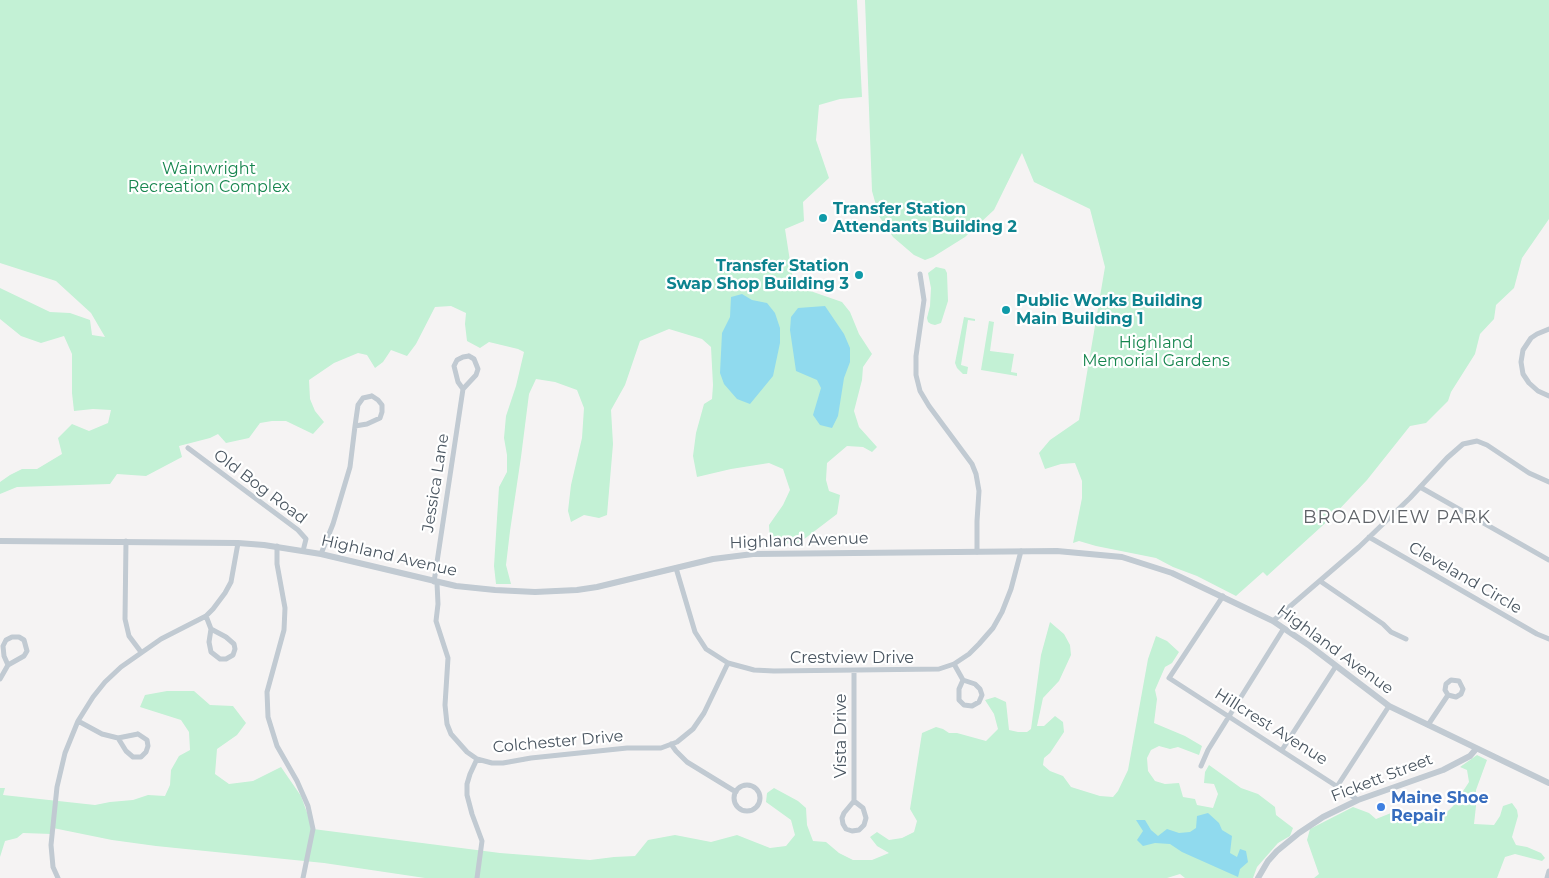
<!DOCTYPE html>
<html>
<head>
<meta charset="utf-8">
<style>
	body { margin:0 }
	canvas { display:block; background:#f5f3f3 }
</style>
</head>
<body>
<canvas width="1549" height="878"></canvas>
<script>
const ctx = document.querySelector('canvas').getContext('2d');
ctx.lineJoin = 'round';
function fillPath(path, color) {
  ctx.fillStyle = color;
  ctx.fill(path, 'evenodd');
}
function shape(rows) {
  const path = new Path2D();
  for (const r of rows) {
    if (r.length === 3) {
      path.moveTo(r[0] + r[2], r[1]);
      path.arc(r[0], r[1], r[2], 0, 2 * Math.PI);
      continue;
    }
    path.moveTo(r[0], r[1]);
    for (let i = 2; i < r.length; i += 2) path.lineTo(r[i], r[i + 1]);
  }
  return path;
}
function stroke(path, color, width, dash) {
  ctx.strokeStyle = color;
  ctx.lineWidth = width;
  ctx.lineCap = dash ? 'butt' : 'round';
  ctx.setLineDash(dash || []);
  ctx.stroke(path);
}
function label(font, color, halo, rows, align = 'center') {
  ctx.font = font + ' Montserrat,sans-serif';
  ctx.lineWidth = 4.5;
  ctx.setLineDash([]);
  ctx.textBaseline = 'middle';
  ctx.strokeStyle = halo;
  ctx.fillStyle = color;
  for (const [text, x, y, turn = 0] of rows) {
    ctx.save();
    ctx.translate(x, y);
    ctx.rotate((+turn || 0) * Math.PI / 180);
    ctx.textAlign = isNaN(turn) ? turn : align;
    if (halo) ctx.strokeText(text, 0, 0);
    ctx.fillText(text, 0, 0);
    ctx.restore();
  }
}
fillPath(shape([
	[0,0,857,0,862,97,840,99,819,105,816,140,829,178,803,202,804,221,785,229,792,274,796,286,842,302,850,312,859,334,872,354,863,367,862,380,854,411,859,427,877,447,872,452,863,447,847,446,827,463,826,480,829,491,840,495,837,514,799,543,781,544,770,542,769,525,783,505,790,490,783,469,769,463,731,469,697,477,693,456,696,433,704,404,712,399,713,385,711,347,702,339,669,329,640,341,625,385,611,410,613,444,607,515,599,518,584,515,571,522,568,511,571,485,582,438,584,408,577,390,555,382,536,379,529,394,521,457,510,531,506,565,511,584,496,584,494,566,499,487,507,472,507,455,504,438,506,416,516,386,524,352,518,349,489,342,480,348,467,341,465,324,466,313,451,306,435,307,416,344,407,356,391,350,383,362,375,368,367,355,358,353,334,363,309,380,310,399,315,411,324,422,313,434,286,421,272,421,260,423,249,438,226,443,218,434,210,438,179,446,182,457,146,476,117,474,110,484,17,487,0,494,0,482,10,475,22,469,37,469,62,454,58,438,72,424,89,431,108,423,111,410,93,409,74,411,72,393,72,354,64,336,41,343,21,336,0,319,0,288,50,312,70,313,90,320,92,335,105,337,91,313,56,281,0,263],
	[865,0,1549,0,1549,219,1522,258,1514,288,1496,305,1494,319,1480,334,1475,354,1451,392,1448,401,1426,423,1410,426,1367,480,1332,517,1267,576,1263,572,1236,596,1197,576,1173,567,1156,558,1096,546,1079,541,1073,543,1082,498,1082,481,1075,463,1061,464,1045,469,1039,453,1050,440,1079,420,1105,267,1090,209,1034,182,1022,153,994,210,965,237,933,257,925,260,914,255,893,237,879,216,872,191],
	[936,267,945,269,947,273,948,301,941,323,935,325,931,324,928,322,927,318,930,306,931,288,928,273],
	[964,317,975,319,975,321,968,320,961,365,968,367,967,374,963,374,957,368,955,363],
	[989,321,994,322,990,351,1014,354,1011,372,1017,373,1017,376,981,370],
	[1050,622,1064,634,1070,645,1071,655,1059,681,1043,698,1037,726,1044,726,1055,716,1063,722,1064,732,1050,753,1044,758,1043,765,1050,771,1063,776,1071,787,1100,796,1113,797,1118,791,1128,770,1148,659,1156,636,1167,641,1179,652,1172,663,1165,667,1155,690,1157,699,1154,723,1185,736,1202,746,1199,755,1178,747,1170,749,1159,746,1151,750,1147,758,1148,771,1155,781,1165,784,1179,783,1183,797,1195,799,1197,805,1213,808,1218,794,1214,784,1204,783,1205,772,1209,765,1241,788,1258,794,1275,807,1276,815,1293,828,1290,836,1278,843,1257,867,1253,878,1185,878,1180,874,1167,878,425,878,324,863,156,846,112,840,53,828,52,834,23,833,17,838,5,841,0,857,0,788,5,788,3,795,95,805,110,802,133,800,148,795,165,796,170,785,171,770,179,756,190,750,189,732,181,720,140,707,145,695,167,691,194,691,210,705,233,706,246,723,237,735,217,749,215,774,229,784,253,781,281,767,301,796,313,829,500,853,590,860,614,857,635,856,648,840,675,835,711,842,737,835,770,848,786,846,795,835,791,820,766,802,767,793,774,788,798,801,806,808,807,825,813,841,826,842,839,853,853,860,872,860,889,853,877,846,870,837,877,832,889,840,902,838,914,832,917,821,910,809,922,733,936,727,943,729,949,733,957,733,986,741,998,729,994,714,985,700,995,697,1006,702,1009,730,1018,732,1027,732,1031,729,1041,655],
	[1477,755,1487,760,1476,790,1476,806,1474,824,1494,825,1500,816,1503,806,1512,803,1517,810,1518,816,1512,837,1516,845,1527,847,1541,853,1545,858,1542,861,1515,854,1505,857,1497,878,1314,878,1319,874,1307,840,1310,829,1353,807,1369,813,1376,819,1401,809,1412,816,1423,815,1434,818,1444,815,1454,805,1469,782,1467,770,1460,767]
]), '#c3f1d5');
fillPath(shape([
	[742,294,752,300,767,303,775,313,780,328,780,343,773,376,750,404,737,399,724,384,720,373,722,333,730,317,731,297],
	[825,306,844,334,850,348,850,362,844,378,838,416,832,428,820,425,813,415,821,388,817,380,796,371,790,330,791,317,798,308],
	[1208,813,1219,823,1222,830,1232,836,1230,853,1237,857,1240,849,1246,851,1248,862,1240,869,1238,877,1182,852,1170,844,1155,843,1143,846,1137,840,1143,831,1136,820,1145,820,1151,830,1158,836,1167,829,1179,833,1190,832,1196,828,1197,816]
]), '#90daee');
stroke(shape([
	[920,274,924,300,916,356,916,375,920,391,929,406,972,464,976,474,979,491,977,521,977,552],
	[1549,329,1537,334,1531,338,1523,350,1521,362,1523,374,1529,383,1538,391,1549,396],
	[469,356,474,359,478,369,476,375,463,389,458,382,454,366,457,360,463,357,469,356],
	[372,396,378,400,382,405,382,412,380,418,367,424,355,426,358,405,363,398,372,396],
	[188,448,298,530,306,539,303,551],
	[1420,487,1549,560],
	[1369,537,1537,634,1549,639],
	[126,541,125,619,129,636,141,652],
	[277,546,277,564,285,608,284,630,267,692,268,717,277,746,297,781,308,806,313,829,303,878],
	[321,554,333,524,350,467,355,426],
	[676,568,695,632,706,649,728,663,754,670,774,671,939,669,954,664,969,654,979,644,993,628,1002,612,1011,589,1021,551],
	[1320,581,1383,624,1391,632,1406,639],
	[434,582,463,389],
	[437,583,438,604,436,621,448,658,445,705,447,724,451,734,467,752,477,759,492,763,503,763,531,758,627,748,661,748,677,742,693,729,704,713,728,663],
	[1223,596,1169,678,1358,800],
	[206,616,211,629],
	[1273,621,1359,547,1410,498,1447,458,1463,444,1477,441,1487,445,1529,473,1549,482],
	[211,629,226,637,234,644,235,649,233,655,226,659,220,659,211,652,209,642,211,629],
	[12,637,19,637,24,640,27,651,24,656,8,665,4,656,3,646,6,640,12,637],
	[954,664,963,680,975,684,980,689,982,695,979,702,972,706,964,705,959,700,959,689,963,680],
	[0,679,8,665],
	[78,721,102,734,118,738],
	[1428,725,1448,695,1445,690,1446,684,1451,680,1459,681,1463,689,1461,694,1456,697,1448,695],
	[138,734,147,740,148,746,146,752,141,757,133,757,126,751,118,738,138,734],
	[671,744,676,751,687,762,736,792],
	[1282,750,1336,666],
	[1201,766,1208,750,1284,628],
	[1338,785,1389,706],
	[747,798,13],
	[854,801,854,671],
	[854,801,863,808,866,818,864,825,859,830,852,831,846,829,843,824,842,818,844,813,854,801],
	[58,878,53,867,51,845,57,787,65,753,78,721,93,697,105,682,121,667,161,639,206,616,213,609,225,593,231,582,238,543],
	[477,878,482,841,472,814,467,795,467,784,470,774,477,759],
	[1547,878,1549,871]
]), '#c1cad2', 5);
stroke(shape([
	[0,541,238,543,264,545,321,554,456,586,495,590,535,592,577,590,597,587,713,559,753,554,1057,551,1122,557,1172,573,1273,621,1310,646,1389,706,1549,783],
	[1258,878,1268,861,1277,851,1299,833,1323,817,1358,800,1443,770,1470,756,1476,749]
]), '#c1cad2', 6);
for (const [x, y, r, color] of [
	[823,218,5,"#0f9aa8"],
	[859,275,5,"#0f9aa8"],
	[1006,310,5,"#0f9aa8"],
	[1381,807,5,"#3f7fe0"]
]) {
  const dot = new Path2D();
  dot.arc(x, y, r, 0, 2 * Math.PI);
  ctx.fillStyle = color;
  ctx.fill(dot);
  stroke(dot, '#fff', 2);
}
label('16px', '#17864f', '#fff', [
	["Wainwright",209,169],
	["Recreation Complex",209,187],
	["Highland",1156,343],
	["Memorial Gardens",1156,361]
]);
label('bold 16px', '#0d838f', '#fff', [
	["Transfer Station",833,209],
	["Attendants Building 2",833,227],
	["Transfer Station",849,266,"right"],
	["Swap Shop Building 3",849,284,"right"],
	["Public Works Building",1016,301],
	["Main Building 1",1016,319]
], 'left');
label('16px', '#4a5661', '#fff', [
	["Jessica Lane",436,483,-81],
	["Old Bog Road",260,487,37],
	["Highland Avenue",799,541,-2],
	["Highland Avenue",389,556,13],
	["Cleveland Circle",1465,578,30],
	["Highland Avenue",1335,650,36],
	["Crestview Drive",852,658],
	["Hillcrest Avenue",1271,727,32],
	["Vista Drive",841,736,-90],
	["Colchester Drive",558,742,-5],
	["Fickett Street",1382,778,-21]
]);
label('bold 16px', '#366cbe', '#fff', [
	["Maine Shoe",1391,798],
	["Repair",1391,816]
], 'left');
ctx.letterSpacing = '1px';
label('18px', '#5f6368', '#fff', [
	["BROADVIEW PARK",1397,518]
]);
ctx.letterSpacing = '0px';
</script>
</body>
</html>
